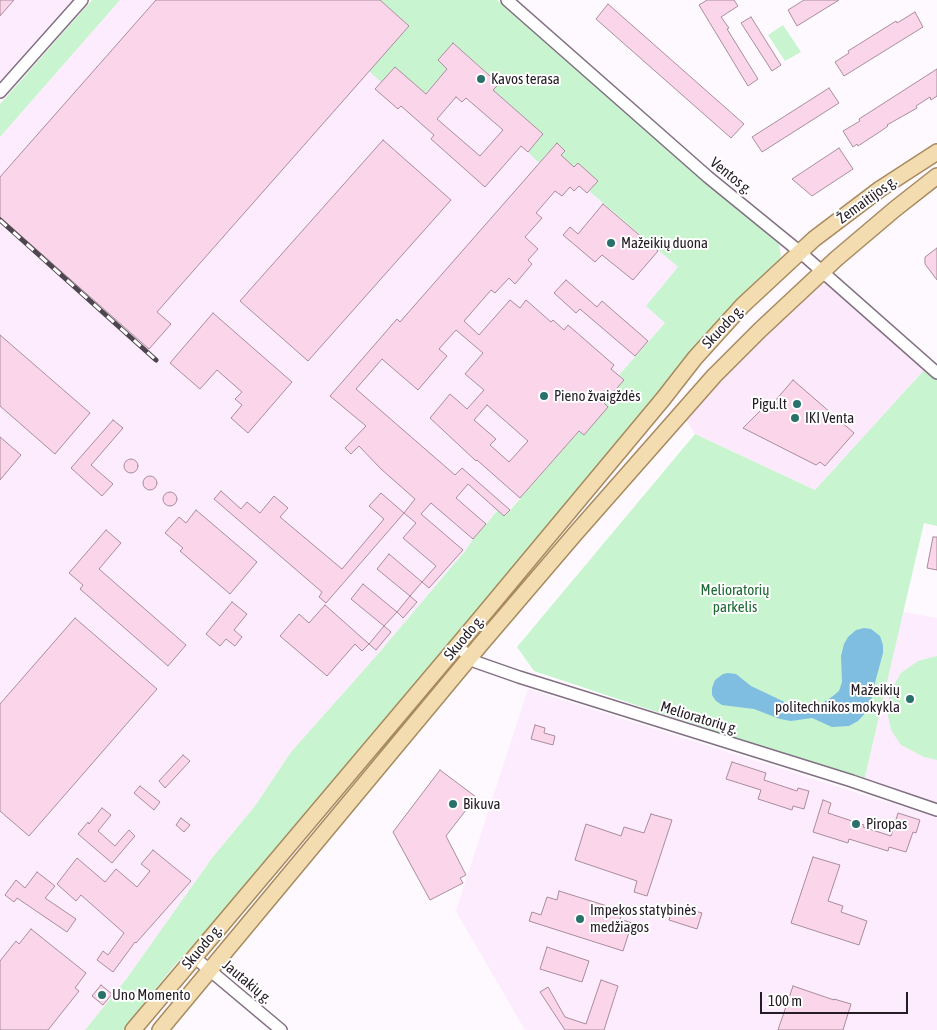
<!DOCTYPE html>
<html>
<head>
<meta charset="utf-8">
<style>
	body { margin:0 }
	#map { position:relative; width:937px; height:1030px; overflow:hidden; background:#fef9fe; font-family:"Asap Condensed",sans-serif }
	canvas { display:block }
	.scale { position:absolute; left:760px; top:992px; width:148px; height:22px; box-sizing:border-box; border:2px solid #251d25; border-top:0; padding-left:6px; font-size:15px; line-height:18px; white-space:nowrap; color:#251d25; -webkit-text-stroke:4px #fff; paint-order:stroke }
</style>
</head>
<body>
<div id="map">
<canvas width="937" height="1030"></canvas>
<div class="scale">100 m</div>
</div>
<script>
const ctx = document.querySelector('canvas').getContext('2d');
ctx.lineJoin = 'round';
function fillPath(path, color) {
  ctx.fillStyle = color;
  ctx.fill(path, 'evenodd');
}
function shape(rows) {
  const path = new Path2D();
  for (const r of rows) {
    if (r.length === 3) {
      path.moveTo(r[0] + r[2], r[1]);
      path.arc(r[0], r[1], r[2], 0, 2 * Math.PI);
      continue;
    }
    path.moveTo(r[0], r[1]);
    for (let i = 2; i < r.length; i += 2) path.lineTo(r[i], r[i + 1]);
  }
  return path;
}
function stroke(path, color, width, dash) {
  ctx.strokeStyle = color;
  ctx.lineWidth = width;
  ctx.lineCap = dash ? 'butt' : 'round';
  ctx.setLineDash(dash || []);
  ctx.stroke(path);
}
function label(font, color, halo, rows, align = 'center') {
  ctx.font = font + ' "Asap Condensed",sans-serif';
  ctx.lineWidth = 4;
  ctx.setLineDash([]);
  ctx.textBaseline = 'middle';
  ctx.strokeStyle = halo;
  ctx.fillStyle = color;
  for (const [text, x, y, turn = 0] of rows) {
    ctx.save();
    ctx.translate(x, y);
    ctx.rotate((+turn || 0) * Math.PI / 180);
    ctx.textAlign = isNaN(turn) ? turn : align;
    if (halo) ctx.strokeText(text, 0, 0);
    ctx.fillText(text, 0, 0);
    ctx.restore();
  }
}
fillPath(shape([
	[825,284,834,290,925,369,815,490,695,434,684,417,805,295,816,286]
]), '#fceafc');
fillPath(shape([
	[0,0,72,0,0,81],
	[120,0,380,0,409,26,395,67,447,69,438,60,453,43,499,84,494,90,543,134,528,152,540,163,557,143,598,181,589,191,679,268,646,306,665,323,619,375,624,380,604,403,608,407,584,435,579,431,504,516,497,511,473,539,465,551,378,654,291,752,255,806,212,858,127,978,85,1030,0,1030,0,137],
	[903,612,937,618,937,802,864,781],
	[528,689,937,818,937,1030,525,1030,456,911]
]), '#fcecfd');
fillPath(shape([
	[92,0,120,0,0,137,0,104],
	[380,0,497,0,773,239,779,244,781,256,777,264,696,349,242,891,173,967,123,1030,85,1030,127,978,212,858,255,806,291,752,378,654,465,551,473,539,498,510,505,516,579,431,584,435,608,407,604,403,624,380,619,375,665,323,646,306,678,267,589,191,597,181,578,163,574,167,561,155,565,151,557,143,539,163,528,152,543,134,493,90,498,83,453,43,438,60,447,69,418,102,417,86,395,67,381,82,369,71,409,26],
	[783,25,801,52,785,61,768,35],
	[925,369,937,380,937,526,924,523,864,781,534,671,517,647,695,434,815,490],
	[937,656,937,760,924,757,901,745,891,730,887,711,890,692,901,673,918,661]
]), '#c8f5cf');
fillPath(shape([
	[864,628,871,629,880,636,883,645,883,653,873,690,870,708,858,721,849,726,832,727,812,718,791,721,780,719,754,709,722,705,716,701,712,695,712,688,715,680,723,674,728,673,736,674,751,686,791,705,809,707,824,702,833,696,839,691,842,682,841,656,844,644,848,637,856,630]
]), '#7fbde1');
const building = shape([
	[0,0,14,0,0,16,0,0],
	[156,0,380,0,409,26,157,312,171,324,149,349,0,217,0,177,156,0],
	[707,0,734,0,738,6,721,17,729,28,727,29,758,79,748,86,699,5,707,0],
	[804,0,839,0,797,26,788,10,804,0],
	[608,4,744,124,731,138,596,19,608,4],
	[915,12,923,27,844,76,835,62,849,53,848,51,896,21,897,23,915,12],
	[751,17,781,65,772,71,741,23,751,17],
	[453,43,499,84,493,90,543,134,528,152,521,146,485,187,431,139,434,135,401,106,398,109,375,89,395,67,426,94,447,69,438,60,453,43],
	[456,97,462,102,466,98,503,130,480,156,437,119,456,97],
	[937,69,937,96,931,100,930,97,916,106,917,108,887,125,888,126,881,131,858,146,857,144,853,147,843,131,860,121,859,119,937,69],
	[829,88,839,103,762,152,752,137,829,88],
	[383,140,451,200,308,361,240,301,383,140],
	[557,143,565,151,561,155,574,167,578,163,598,181,587,193,579,186,574,191,570,187,562,196,555,191,536,213,542,218,525,237,538,249,528,260,532,264,515,284,509,278,495,293,491,290,464,321,479,335,510,300,520,308,526,300,551,322,553,320,564,330,568,325,614,365,611,369,624,380,604,403,608,407,584,435,579,431,520,498,477,460,476,461,430,418,450,394,467,409,484,390,465,374,483,353,456,330,439,349,447,356,418,390,382,359,356,389,455,475,462,468,510,510,504,516,468,484,456,498,486,524,473,539,431,503,421,514,463,550,429,588,422,582,436,566,403,538,416,523,404,513,415,499,381,469,359,446,351,454,345,448,366,426,330,396,397,319,400,322,557,143],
	[487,405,528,441,509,462,490,445,496,439,474,420,487,405],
	[839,148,853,169,812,196,792,179,839,148],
	[603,204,658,251,633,280,602,255,595,262,563,235,570,227,578,234,603,204],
	[937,248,937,280,925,264,925,257,937,248],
	[566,280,597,307,602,301,648,341,635,356,580,309,576,313,554,293,566,280],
	[213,313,292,382,248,433,231,418,242,405,235,399,242,392,217,370,200,389,170,363,213,313],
	[0,335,90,413,55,454,0,406,0,335],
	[793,380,854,433,825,466,820,462,816,465,743,428,766,405,769,408,793,380],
	[113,420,123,428,91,465,113,484,102,496,71,468,113,420],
	[0,437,21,455,0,480,0,437],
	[131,466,7],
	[150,483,7],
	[221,491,241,509,247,502,260,513,274,496,288,508,280,517,342,569,384,519,369,506,381,493,404,513,326,603,319,597,322,592,214,499,221,491],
	[170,499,7],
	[196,510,257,562,230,594,180,551,183,548,165,533,179,517,186,523,196,510],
	[106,530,121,543,99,569,186,645,168,666,80,589,83,585,69,573,106,530],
	[933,537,937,537,937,570,927,568,933,537],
	[389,554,422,582,410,596,377,569,389,554],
	[363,584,397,612,384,626,351,599,363,584],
	[410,596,417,602,403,618,397,612,410,596],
	[232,602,247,614,234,630,242,637,235,646,226,639,220,646,206,634,232,602],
	[325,605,369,644,362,651,355,644,327,676,280,636,299,614,309,623,325,605],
	[75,618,157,689,29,836,0,811,0,704,75,618],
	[384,626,391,632,376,650,369,644,384,626],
	[535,725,545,728,544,733,555,736,553,745,531,739,535,725],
	[183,755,190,761,165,788,159,781,183,755],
	[732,762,766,773,764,780,797,791,798,788,809,791,804,809,793,806,792,810,758,799,761,790,726,779,732,762],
	[440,770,476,797,446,836,466,875,460,878,463,883,430,900,393,832,440,770],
	[140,786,160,802,154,810,134,793,140,786],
	[823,800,831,803,828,813,864,825,863,827,891,836,898,813,920,820,916,833,913,832,906,852,889,847,888,851,849,839,848,843,813,832,823,800],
	[102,808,111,815,98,831,115,846,129,830,135,836,112,863,78,834,88,822,89,824,102,808],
	[651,814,672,820,647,896,634,892,637,881,575,860,586,824,621,836,624,827,644,833,651,814],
	[181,818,190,825,184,832,176,825,181,818],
	[153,850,191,881,136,943,135,942,113,972,97,960,103,951,108,955,124,933,81,895,76,901,57,884,77,858,105,882,116,869,137,887,150,871,141,864,153,850],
	[813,857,840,865,828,901,843,906,841,912,867,921,859,945,791,923,813,857],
	[37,872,55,886,45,898,76,919,67,932,17,898,14,902,5,895,16,880,25,888,37,872],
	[559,891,623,911,620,919,632,923,623,951,529,921,532,912,541,915,547,897,557,900,559,891],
	[674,905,702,913,697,929,669,920,674,905],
	[31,929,86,973,75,988,79,991,48,1030,0,1030,0,961,16,941,19,944,31,929],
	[547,947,589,961,582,982,540,969,547,947],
	[601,980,618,986,604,1030,565,1030,540,992,548,987,565,1017,586,1024,601,980],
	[101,985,112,994,103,1005,92,996,101,985],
	[793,986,834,1000,834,999,851,1004,843,1030,778,1030,793,986]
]);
fillPath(building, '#fbd5e9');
stroke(building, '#a98d9c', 1);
const minor = shape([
	[507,0,708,177,800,252,937,373],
	[0,92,82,0],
	[457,646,476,662,519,677,852,781,937,810],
	[194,957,281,1030]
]);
const major = shape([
	[133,1030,468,633,663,399,695,358,743,305,814,239,880,189,937,152],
	[160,1030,481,644,575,534,714,376,760,330,836,259,895,209,937,176]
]);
stroke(minor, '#826f83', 14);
stroke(major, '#a78a5e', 18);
stroke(minor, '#fff', 11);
stroke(major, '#f4dcb1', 15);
const rail = shape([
	[0,220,156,360]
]);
stroke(rail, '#4e464e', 5);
stroke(rail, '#fff', 3, [9]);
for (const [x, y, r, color] of [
	[481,79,5,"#29716a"],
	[611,243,5,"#29716a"],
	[544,396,5,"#29716a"],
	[797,404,5,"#29716a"],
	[795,418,5,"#29716a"],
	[910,699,5,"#29716a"],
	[453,804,5,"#29716a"],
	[856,824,5,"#29716a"],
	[580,919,5,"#29716a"],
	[102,995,5,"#29716a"]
]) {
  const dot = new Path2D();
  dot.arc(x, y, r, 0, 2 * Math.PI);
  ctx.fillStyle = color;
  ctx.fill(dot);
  stroke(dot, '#fff', 2);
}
label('15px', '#251d25', '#fff', [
	["Kavos terasa",491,79],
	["Mažeikių duona",621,243],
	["Pieno žvaigždės",554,396],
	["Pigu.lt",787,404,"right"],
	["IKI Venta",805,418],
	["Mažeikių",900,690,"right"],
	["politechnikos mokykla",900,707,"right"],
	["Bikuva",463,804],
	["Piropas",866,824],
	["Impekos statybinės",590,910],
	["medžiagos",590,927],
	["Uno Momento",112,995]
], 'left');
label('15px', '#251d25', '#fff', [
	["Ventos g.",731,176,39],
	["Žemaitijos g.",867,200,-36],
	["Skuodo g.",723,327,-47],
	["Skuodo g.",464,638,-50],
	["Melioratorių g.",699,718,17],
	["Skuodo g.",202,947,-50],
	["Jautakių g.",247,982,40]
]);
label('15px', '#1d6833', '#fff', [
	["Melioratorių",735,590],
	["parkelis",735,607]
]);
</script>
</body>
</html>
